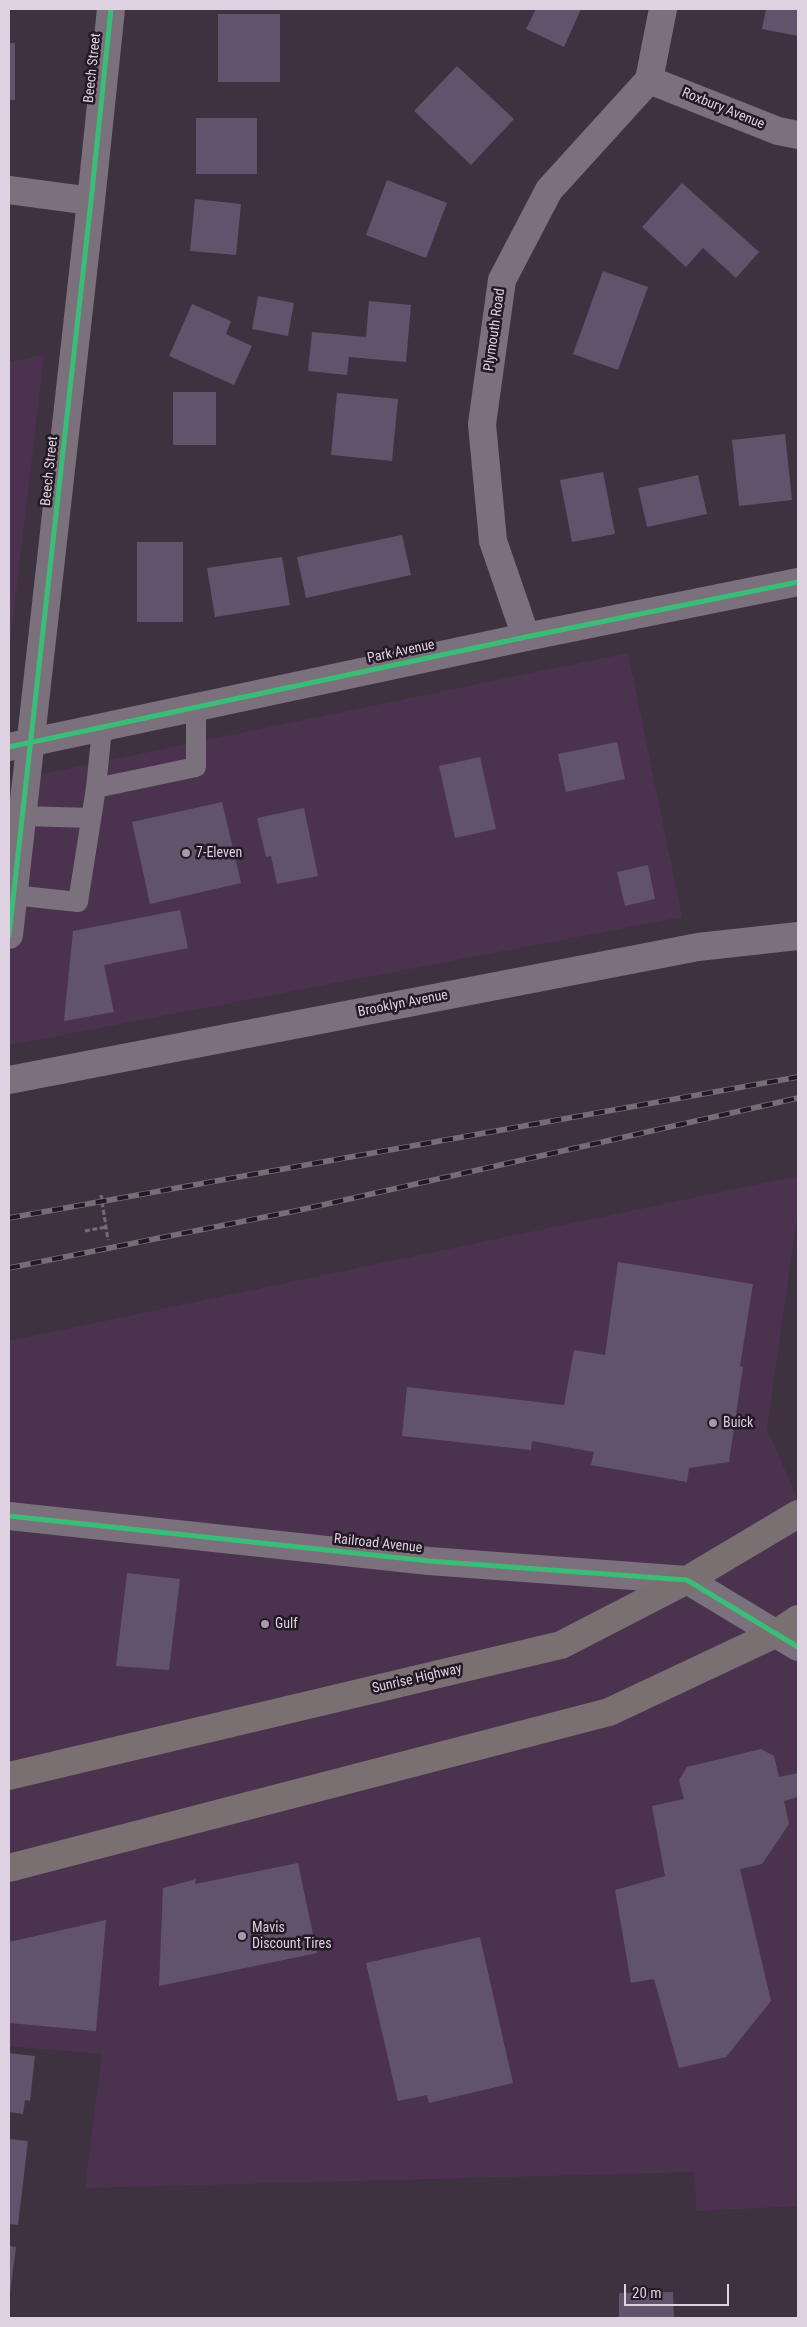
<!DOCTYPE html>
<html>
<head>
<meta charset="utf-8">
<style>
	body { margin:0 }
	#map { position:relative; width:807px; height:2327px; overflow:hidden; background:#3e3240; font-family:"Roboto Condensed",sans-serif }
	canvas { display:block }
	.frame { position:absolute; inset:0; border:10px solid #ded1e1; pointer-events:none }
	.scale { position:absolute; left:624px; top:2284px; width:105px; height:22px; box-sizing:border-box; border:2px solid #ded1e1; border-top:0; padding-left:6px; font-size:15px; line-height:18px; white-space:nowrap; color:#ded1e1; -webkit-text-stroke:4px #221924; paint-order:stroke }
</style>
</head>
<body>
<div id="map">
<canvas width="807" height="2327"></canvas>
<div class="frame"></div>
<div class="scale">20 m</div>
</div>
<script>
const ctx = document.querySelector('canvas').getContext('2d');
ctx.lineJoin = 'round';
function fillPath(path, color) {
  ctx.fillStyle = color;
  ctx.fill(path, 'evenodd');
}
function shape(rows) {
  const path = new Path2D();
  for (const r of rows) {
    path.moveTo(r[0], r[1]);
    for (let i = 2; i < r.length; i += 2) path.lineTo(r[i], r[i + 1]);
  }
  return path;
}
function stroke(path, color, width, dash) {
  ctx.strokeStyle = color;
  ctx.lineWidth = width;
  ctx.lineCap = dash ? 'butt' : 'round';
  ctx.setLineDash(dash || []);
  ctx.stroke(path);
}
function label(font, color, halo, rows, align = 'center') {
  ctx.font = font + ' "Roboto Condensed",sans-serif';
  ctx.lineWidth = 5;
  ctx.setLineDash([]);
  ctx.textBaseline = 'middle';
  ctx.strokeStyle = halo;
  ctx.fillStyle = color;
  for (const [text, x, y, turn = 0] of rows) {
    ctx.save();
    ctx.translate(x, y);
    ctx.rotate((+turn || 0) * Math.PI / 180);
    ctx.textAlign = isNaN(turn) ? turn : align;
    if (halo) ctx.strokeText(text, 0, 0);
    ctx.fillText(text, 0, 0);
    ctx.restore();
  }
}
fillPath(shape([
	[44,355,9,651,9,362],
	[628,653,682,917,9,1045,9,781],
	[798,1176,798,1210,767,1429,798,1500,798,2206,696,2211,695,2172,85,2188,102,2054,9,2046,9,1341]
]), '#4b3350');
fillPath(shape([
	[536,9,581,9,564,47,526,29],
	[766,9,798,9,798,36,762,29],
	[218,14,280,14,280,82,218,82],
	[9,43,15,43,15,100,9,100],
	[457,66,514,119,471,165,414,111],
	[196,118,257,118,257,174,196,174],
	[387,180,447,203,426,258,366,235],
	[682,183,759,252,736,278,703,248,686,267,642,227],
	[195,199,241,204,236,255,190,251],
	[603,271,648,287,618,370,573,354],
	[258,296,294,303,288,336,252,329],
	[369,301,411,305,406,362,349,357,347,375,308,371,312,332,366,337],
	[192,304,231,321,226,334,252,346,234,385,169,356],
	[173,392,216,392,216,445,173,445],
	[337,393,398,399,392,461,331,455],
	[785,434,792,500,739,506,732,440],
	[603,472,615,534,572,542,560,480],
	[698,475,707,514,647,527,638,488],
	[402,535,411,575,306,598,297,557],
	[137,542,183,542,183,622,137,622],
	[282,557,290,605,215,617,207,568],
	[617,742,625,779,566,792,558,754],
	[480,757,496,829,455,838,439,766],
	[222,802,241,883,150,904,132,822],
	[304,808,318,876,277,884,271,856,266,857,257,818],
	[648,865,655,899,625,906,617,872],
	[180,910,188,948,104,965,114,1012,64,1021,73,931],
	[618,1262,753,1284,740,1366,743,1367,729,1462,689,1468,687,1482,591,1465,594,1452,532,1441,531,1450,402,1436,407,1387,564,1405,574,1350,605,1355],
	[127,1573,180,1579,169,1670,116,1666],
	[761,1749,774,1756,779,1777,798,1773,798,1797,784,1801,789,1824,762,1864,740,1869,771,2001,726,2057,679,2068,654,1979,631,1983,615,1890,665,1876,652,1806,684,1799,679,1780,687,1767],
	[298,1863,317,1953,159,1986,163,1888,196,1879,195,1884],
	[106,1920,96,2031,9,2023,9,1942],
	[480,1937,513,2083,429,2103,427,2095,398,2101,366,1963],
	[9,2053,35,2056,30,2101,25,2100,23,2114,9,2112],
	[9,2139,28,2141,18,2225,9,2224],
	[9,2246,16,2247,10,2293,9,2293],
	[673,2292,674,2318,619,2318,619,2293]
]), '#60536b');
stroke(shape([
	[101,1195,108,1240],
	[85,1231,106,1227]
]), '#746c76', 3, [5, 2.5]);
stroke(shape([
	[96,788,102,729],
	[22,816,91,818],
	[13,895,78,902,96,788,196,767,196,707]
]), '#7a717c', 20);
stroke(shape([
	[649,80,778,131,798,135],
	[9,190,91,201],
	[526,637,493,541,482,424,502,280,549,190,649,80,663,9],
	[9,935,91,201,111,9],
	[9,1080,698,947,798,936],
	[9,1516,429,1561,687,1580,798,1647]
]), '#7a717c', 28);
stroke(shape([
	[9,747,526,637,798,582]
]), '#7a717c', 28);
stroke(shape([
	[9,1776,561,1645,687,1580,798,1514],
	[9,1868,609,1712,777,1633,798,1619]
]), '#7a7071', 28);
const rail = shape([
	[9,1218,798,1077],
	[9,1268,300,1210,798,1098]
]);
stroke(rail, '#756e77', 5.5);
stroke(rail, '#221924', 4, [11]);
stroke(shape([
	[9,747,526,637,798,582],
	[9,935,91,201,111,9],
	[9,1516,429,1561,687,1580,798,1647]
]), '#3abd76', 5);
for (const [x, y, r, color] of [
	[186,853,5,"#a699a9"],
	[713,1423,5,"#a699a9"],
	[265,1624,5,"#a699a9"],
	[242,1936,5,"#a699a9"]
]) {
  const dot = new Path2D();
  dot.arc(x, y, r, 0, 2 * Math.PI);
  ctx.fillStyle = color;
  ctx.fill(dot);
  stroke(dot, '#221924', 2);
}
label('14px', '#ded1e1', '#221924', [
	["Beech Street",93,68,-84],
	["Roxbury Avenue",723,109,22],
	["Plymouth Road",495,330,-82],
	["Beech Street",50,471,-84],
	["Park Avenue",401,652,-12],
	["Brooklyn Avenue",403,1004,-11],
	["Railroad Avenue",378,1544,6],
	["Sunrise Highway",417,1679,-13]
]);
label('14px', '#ded1e1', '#221924', [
	["7-Eleven",196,853],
	["Buick",723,1423],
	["Gulf",275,1624],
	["Mavis",252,1928],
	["Discount Tires",252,1944]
], 'left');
</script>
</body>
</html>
